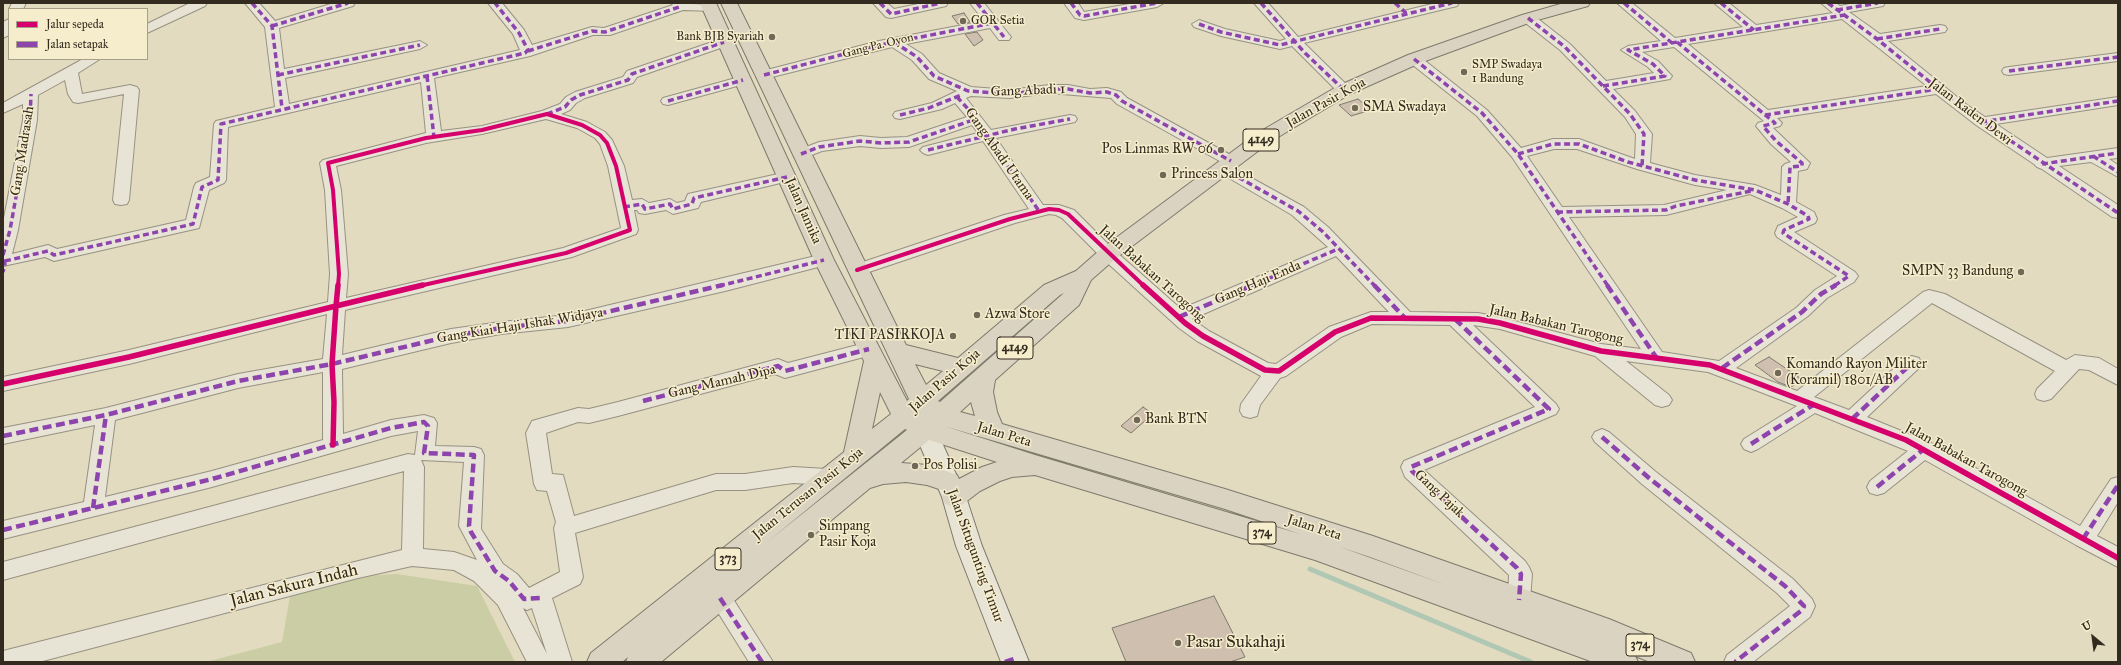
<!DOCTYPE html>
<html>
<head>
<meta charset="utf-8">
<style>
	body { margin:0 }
	#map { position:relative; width:2121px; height:665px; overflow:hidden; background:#e2dbc0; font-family:"IM FELL Great Primer",serif }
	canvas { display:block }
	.frame { position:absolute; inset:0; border:4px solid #342b20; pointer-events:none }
	.legend { position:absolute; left:8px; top:8px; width:140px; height:52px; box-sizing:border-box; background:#f6edcc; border:1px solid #a89f87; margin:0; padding:5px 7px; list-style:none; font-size:12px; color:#342b20 }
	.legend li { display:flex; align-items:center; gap:8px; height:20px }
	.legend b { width:20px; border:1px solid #a89f87 }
	.north { position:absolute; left:2073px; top:617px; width:40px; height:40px; -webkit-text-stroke:3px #f6edcc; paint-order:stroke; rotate:331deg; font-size:11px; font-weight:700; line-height:16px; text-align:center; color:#342b20 }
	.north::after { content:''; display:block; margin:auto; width:14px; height:18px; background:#342b20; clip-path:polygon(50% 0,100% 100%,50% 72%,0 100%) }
</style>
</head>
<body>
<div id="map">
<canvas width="2121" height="665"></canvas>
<div class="frame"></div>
<ul class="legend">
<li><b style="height:5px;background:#d6006c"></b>Jalur sepeda</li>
<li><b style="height:5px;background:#8e44ad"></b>Jalan setapak</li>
</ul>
<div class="north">U</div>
</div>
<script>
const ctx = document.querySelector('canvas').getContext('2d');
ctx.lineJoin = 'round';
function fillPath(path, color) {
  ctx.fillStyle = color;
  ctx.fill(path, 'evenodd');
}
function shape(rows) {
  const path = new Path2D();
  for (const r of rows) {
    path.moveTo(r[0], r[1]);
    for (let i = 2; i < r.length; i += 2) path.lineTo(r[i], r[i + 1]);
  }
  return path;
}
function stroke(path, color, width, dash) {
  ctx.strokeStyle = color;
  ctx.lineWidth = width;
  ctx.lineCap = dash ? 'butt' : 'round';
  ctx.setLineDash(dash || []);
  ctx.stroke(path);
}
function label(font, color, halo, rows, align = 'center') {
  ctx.font = font + ' "IM FELL Great Primer",serif';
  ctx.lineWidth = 3;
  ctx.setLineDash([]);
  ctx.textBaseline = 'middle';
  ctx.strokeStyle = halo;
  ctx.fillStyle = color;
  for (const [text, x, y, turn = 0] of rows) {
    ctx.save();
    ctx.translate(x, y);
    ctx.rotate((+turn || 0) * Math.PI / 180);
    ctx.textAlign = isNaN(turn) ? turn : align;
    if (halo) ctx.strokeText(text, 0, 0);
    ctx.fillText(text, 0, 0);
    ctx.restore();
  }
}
fillPath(shape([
	[397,574,477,586,515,662,206,662,282,642,290,596,362,576]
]), '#cbcea4');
stroke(shape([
	[1310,569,1531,662]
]), '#b0c7b3', 5);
const building = shape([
	[964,13,970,22,958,24,952,16,964,13],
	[977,32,983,40,974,46,965,34,977,32],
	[1358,99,1371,110,1351,116,1339,105,1358,99],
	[1769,357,1803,380,1791,387,1778,382,1755,365,1769,357],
	[1143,407,1153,414,1131,433,1121,426,1143,407],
	[1214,596,1245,657,1230,662,1126,662,1112,628,1214,596]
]);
fillPath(building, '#cfbfaf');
stroke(building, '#7e7a6c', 1);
const street = shape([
	[12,3,26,3,23,9,9,9,12,3],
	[190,3,207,3,205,6,147,33,147,24,190,3],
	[245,3,259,3,275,21,334,3,355,3,353,6,279,28,284,69,420,41,427,45,420,49,285,78,289,104,520,50,513,34,488,3,502,3,524,30,532,45,592,27,604,28,673,5,671,3,715,5,717,8,715,11,683,10,610,35,593,35,530,56,434,78,441,131,482,126,542,111,560,104,566,97,575,92,623,77,627,71,724,38,731,42,729,45,637,77,633,83,585,98,576,103,570,110,561,114,587,122,605,132,612,140,624,166,632,200,642,199,649,203,670,199,677,203,685,201,688,194,787,172,793,174,795,177,793,180,701,202,698,208,673,214,666,210,645,214,639,213,637,210,634,210,638,230,636,234,572,257,345,310,342,355,451,329,501,322,568,315,824,254,830,256,832,260,830,264,725,291,568,327,501,334,451,343,342,369,343,434,391,420,424,415,434,418,437,423,435,446,474,447,481,449,484,455,481,529,503,564,517,574,529,588,560,572,554,528,556,522,547,491,537,490,534,484,526,433,532,421,578,408,589,409,618,402,778,359,788,363,869,342,875,344,878,349,875,354,785,378,775,374,618,416,589,423,578,422,546,433,552,474,563,475,574,516,716,474,745,474,793,467,827,469,834,471,837,477,834,483,827,485,793,483,745,490,716,490,575,533,583,577,580,584,552,598,572,662,527,662,498,605,474,581,454,570,412,566,358,578,39,662,3,662,3,651,402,550,404,471,3,580,3,562,408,454,415,455,418,431,391,436,212,487,3,539,3,521,84,502,95,425,3,444,3,428,106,408,238,374,323,359,327,314,129,364,3,391,3,377,129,350,328,302,330,274,325,190,320,163,323,160,426,133,421,82,228,127,226,180,224,183,209,190,199,228,54,261,45,257,3,266,3,223,23,120,23,104,3,113,3,103,83,59,100,59,78,73,82,94,130,85,137,87,139,90,129,200,127,204,121,205,115,204,113,200,124,94,78,103,73,102,68,94,65,80,38,95,37,120,18,230,12,254,48,245,57,249,186,220,194,187,196,183,210,177,214,124,216,121,275,107,265,27,245,3],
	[546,119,577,128,595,138,600,144,608,166,621,228,563,248,346,298,348,274,341,190,336,166,426,143,482,134,546,119],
	[323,372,323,440,212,471,105,497,115,420,238,388,323,372],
	[421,460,464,462,459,526,477,560,454,552,423,549,424,467,421,460],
	[523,608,527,610,532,608,547,654,523,608],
	[873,3,887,3,894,9,923,3,948,3,946,6,891,18,886,17,873,3],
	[970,3,984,3,1011,37,1009,40,999,40,990,28,906,44,922,54,939,73,971,87,1010,90,1049,85,1068,85,1090,89,1107,88,1121,92,1127,98,1236,158,1239,161,1236,164,1228,165,1304,207,1328,227,1410,312,1478,313,1500,317,1601,344,1641,349,1512,157,1477,116,1409,62,1407,59,1409,56,1419,56,1487,110,1521,148,1553,139,1579,139,1635,159,1636,134,1625,117,1560,50,1523,21,1521,18,1523,15,1533,15,1570,44,1606,81,1654,73,1648,67,1621,50,1628,46,1661,41,1617,3,1632,3,1675,38,1743,27,1714,3,1729,3,1756,25,1833,13,1821,3,1836,3,1840,6,1855,3,1885,3,1883,6,1849,12,1880,34,1940,25,1945,26,1947,29,1945,32,1888,41,1967,105,1985,117,2118,97,2118,105,1996,124,2047,158,2118,148,2118,158,2109,159,2118,165,2118,177,2091,162,2059,166,2118,205,2118,218,2112,217,2042,169,2037,167,2034,164,1976,125,1936,94,1777,118,1782,123,1780,126,1773,128,1810,163,1807,169,1798,171,1796,202,1814,212,1817,219,1815,223,1794,232,1855,272,1858,276,1854,282,1827,298,1808,316,1736,368,1797,391,1923,292,1929,290,1945,294,2066,360,2075,355,2099,358,2118,369,2118,385,2089,370,2079,369,2051,399,2044,401,2037,399,2035,394,2037,389,2055,371,1932,303,1814,397,1849,410,1905,358,1912,356,1919,358,1921,363,1919,368,1867,417,1931,443,2080,526,2111,479,2118,477,2118,502,2097,536,2118,547,2118,567,2076,545,1925,460,1884,493,1877,495,1870,493,1867,487,1870,481,1908,451,1815,413,1758,449,1751,452,1744,449,1741,444,1744,439,1797,406,1708,372,1626,361,1669,395,1672,400,1669,405,1662,407,1655,405,1595,356,1500,329,1473,325,1556,404,1559,409,1556,414,1424,470,1525,561,1529,567,1532,574,1530,600,1527,607,1519,610,1511,607,1508,600,1509,575,1405,477,1401,467,1404,461,1535,407,1450,325,1372,324,1341,337,1286,376,1280,378,1260,405,1257,416,1250,418,1243,416,1240,411,1241,404,1261,376,1197,341,1179,328,1102,258,1062,218,1056,215,1049,214,1015,223,863,274,857,276,851,274,848,270,851,266,1004,215,1029,209,983,141,928,155,923,153,920,150,923,147,978,133,972,125,909,147,881,148,860,146,822,151,801,159,796,157,793,154,796,151,819,142,860,136,881,138,907,137,967,117,955,103,942,109,900,119,895,118,893,115,895,112,932,103,957,91,929,79,912,60,892,47,764,79,759,78,757,75,759,72,879,41,984,21,970,3],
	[1842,19,1927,86,1768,110,1688,44,1842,19],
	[1674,47,1764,121,1758,123,1756,126,1771,144,1791,162,1785,164,1782,167,1781,195,1755,185,1695,175,1650,163,1652,134,1635,111,1613,89,1670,79,1672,76,1658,61,1642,52,1674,47],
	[1049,93,1111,98,1117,104,1225,164,1217,165,1214,168,1217,171,1292,215,1328,247,1181,309,1114,250,1074,210,1059,205,1043,205,996,138,1075,122,1077,119,1075,116,1070,115,991,130,966,98,971,96,1010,98,1049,93],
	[1554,149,1577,149,1637,169,1695,185,1727,190,1664,205,1562,207,1527,156,1554,149],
	[1750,194,1782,208,1798,217,1778,226,1775,233,1777,237,1837,276,1815,290,1796,308,1719,361,1662,352,1569,217,1666,215,1750,194],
	[1336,256,1389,312,1371,312,1329,327,1276,364,1268,363,1209,331,1192,319,1336,256],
	[1064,3,1078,3,1084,12,1135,3,1164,3,1157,7,1084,20,1075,18,1064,3],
	[1254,3,1268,3,1298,37,1436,3,1459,3,1457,6,1304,43,1349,87,1351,90,1349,93,1344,94,1339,93,1292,46,1280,49,1221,36,1194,27,1192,24,1199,20,1225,29,1280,41,1286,39,1254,3],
	[9,19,9,35,3,38,3,22,9,19],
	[2118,53,2118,61,2009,75,2004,74,2002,71,2004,68,2009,67,2118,53],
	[743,76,748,77,750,80,748,83,668,105,663,104,661,101,663,98,743,76],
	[1602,429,1609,432,1656,472,1793,579,1812,599,1815,606,1810,617,1753,662,1724,662,1727,655,1790,606,1777,593,1642,484,1595,442,1592,437,1595,432,1602,429],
	[720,588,728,591,773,662,749,662,709,598,712,591,720,588]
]);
const secondary = shape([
	[925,420,933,422,966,497,982,546,1029,662,1001,662,956,546,942,497,913,429,917,422,925,420]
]);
const primary = shape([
	[700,3,716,3,834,260,907,401,909,399,721,3,737,3,906,345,958,358,1044,285,1076,271,1101,249,1256,134,1338,86,1408,55,1522,15,1564,3,1590,3,1588,6,1534,21,1420,63,1350,94,1270,142,1115,259,1091,280,1079,305,995,380,993,392,997,412,1002,424,1225,489,1373,536,1609,619,1691,653,1695,662,1650,662,1635,656,1638,662,1593,662,1315,560,1035,475,1012,477,1000,481,980,491,963,504,954,507,945,504,942,497,945,491,927,485,906,482,883,484,870,488,661,662,626,662,628,657,622,662,587,662,591,653,844,452,864,361,814,260,700,3],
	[1064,293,940,402,938,401,1060,295,1064,293],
	[915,364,943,371,926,385,915,364],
	[880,392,891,414,872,429,880,392],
	[971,402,975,416,960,412,971,402],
	[944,426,1225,509,1300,534,1035,455,944,426],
	[905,429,907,430,766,543,905,429],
	[929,440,997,462,982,467,959,479,957,475,928,465,901,463,929,440],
	[1340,547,1370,557,1446,585,1340,547]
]);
stroke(street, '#979181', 2);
stroke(secondary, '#7e7a6c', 2);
stroke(primary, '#7e7a6c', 2);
fillPath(street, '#e7e4d6');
fillPath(secondary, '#e7e4d6');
fillPath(primary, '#dad3c1');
stroke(shape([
	[252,3,272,26,282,108],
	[880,3,891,14,941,3],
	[977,3,1004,37],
	[1071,3,1080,15,1084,16,1157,3],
	[1261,3,1305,53,1344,90],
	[1395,3,1406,13],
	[1624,3,1672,43],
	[1721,3,1754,30],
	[1828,3,1877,39,1962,108,2118,213],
	[1837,10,1878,3],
	[1528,18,1565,47,1630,114,1644,134,1642,166],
	[1199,24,1221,32,1280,45,1452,3],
	[272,26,348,3],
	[1877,39,1940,29],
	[894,42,917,57,934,76,968,91,1010,94,1049,89,1068,89,1090,93,1107,92,1116,95,1122,101,1231,161],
	[1677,42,1775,123,1763,126,1776,141,1802,163,1802,166,1790,167,1788,204],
	[528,51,592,31,605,32,682,6],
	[1414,59,1482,113,1518,154,1608,286],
	[2009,71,2118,57],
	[278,75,420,45],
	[764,75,879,45,993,23],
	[427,76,434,137],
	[1603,86,1665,76,1653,64,1628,50,1845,15],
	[957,97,969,110,1039,211],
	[668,101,743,80],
	[547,114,565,107,571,100,580,95,628,80,632,74,724,42],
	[900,115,929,108,961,95],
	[1765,115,1938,89],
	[1981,122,2118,101],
	[928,150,1015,129,1070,119],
	[801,154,819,147,860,141,881,143,909,142,976,119],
	[1518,154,1553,144,1579,144,1628,162,1695,180,1755,190,1788,204,1808,216,1809,219,1784,230,1783,233,1849,276,1834,286],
	[2093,156,2118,172],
	[2042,164,2118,153],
	[1222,168,1298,211,1322,231,1375,286],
	[624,207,642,204,645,209,670,204,673,209,692,204,694,198,787,177],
	[1557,212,1666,210,1676,206,1751,191],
	[3,255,10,230,30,120,31,94],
	[3,260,5,264,3,272],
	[5,261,48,251,54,255,193,224,202,187,218,180,221,124,525,53,528,50,519,33,495,3],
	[719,286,824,260],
	[1251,286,1338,249]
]), '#8e44ad', 3.5, [6, 3.5]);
stroke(shape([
	[1374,285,1405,318],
	[1607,285,1656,357],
	[1179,317,1253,285],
	[1455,319,1549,409,1411,467,1412,471,1517,568,1521,574,1519,600],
	[1722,368,1802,312,1821,294,1836,285],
	[643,401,778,366,785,371,869,349],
	[1852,419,1912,363],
	[3,436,106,415,238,381,332,364,451,336,501,328,568,321,723,285],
	[1602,437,1649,478,1785,586,1804,606,1802,610,1735,662],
	[1751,444,1813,405],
	[1877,487,1924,449],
	[93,508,106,415],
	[3,530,212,479,391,428,424,422,428,426,424,453,474,455,469,526,471,532,495,571,509,581,524,599,541,598],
	[2083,539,2118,485],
	[720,598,762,662],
	[1005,662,1014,659]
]), '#8e44ad', 4.5, [9, 4.5]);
stroke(shape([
	[857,270,1010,219,1049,209,1059,210,1068,214,1144,286],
	[338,286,339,274,333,190,328,163,426,138,482,130,547,114,582,125,600,135,607,143,616,166,630,230,566,253,419,286]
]), '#d6006c', 4);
stroke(shape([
	[1143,285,1185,323,1203,336,1265,370,1279,371,1335,332,1371,318,1478,319,1500,323,1601,351,1710,365,1906,440,2118,558],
	[336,306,338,285],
	[336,306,423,285],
	[3,384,129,357,336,306],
	[333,445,334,402,332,364,336,306]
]), '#d6006c', 5.5);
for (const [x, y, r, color] of [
	[963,21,4,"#716958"],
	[772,37,4,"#716958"],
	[1464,72,4,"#716958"],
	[1355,108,4,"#716958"],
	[1221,150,4,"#716958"],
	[1163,175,4,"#716958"],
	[2021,272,4,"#716958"],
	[977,315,4,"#716958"],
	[953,336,4,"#716958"],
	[1778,373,4,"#716958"],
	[1137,420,4,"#716958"],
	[915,466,4,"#716958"],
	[811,535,4,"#716958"],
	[1178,643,4,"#716958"]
]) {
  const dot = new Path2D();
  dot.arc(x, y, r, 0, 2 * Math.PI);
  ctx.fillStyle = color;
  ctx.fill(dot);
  stroke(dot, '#f6edcc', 1.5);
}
label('12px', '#342b20', '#f6edcc', [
	["GOR Setia",971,21],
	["Bank BJB Syariah",764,37,"right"],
	["SMP Swadaya",1472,65],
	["1 Bandung",1472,79]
], 'left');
label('12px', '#342b20', '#f6edcc', [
	["Gang Pa. Oyon",878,46,-14]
]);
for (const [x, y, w] of [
	[1261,140,36],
	[1015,348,36],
	[1262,533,28],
	[728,559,26],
	[1640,645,28]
]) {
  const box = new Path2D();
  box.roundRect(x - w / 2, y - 11, w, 22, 3);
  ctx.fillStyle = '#f6edcc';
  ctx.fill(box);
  stroke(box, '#342b20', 1);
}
label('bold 13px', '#342b20', null, [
	["4149",1261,140],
	["4149",1015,348],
	["374",1262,533],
	["373",728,559],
	["374",1640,645]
]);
label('14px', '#342b20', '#f6edcc', [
	["Gang Abadi 1",1028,91,-2],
	["Jalan Pasir Koja",1326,103,-29],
	["Jalan Raden Dewi",1970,112,37],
	["Gang Madrasah",23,151,-81],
	["Gang Abadi Utama",999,154,55],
	["Jalan Jamika",803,211,66],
	["Jalan Babakan Tarogong",1152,274,42],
	["Gang Haji Enda",1258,283,-23],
	["Jalan Babakan Tarogong",1556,325,13],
	["Gang Kiai Haji Ishak Widjaya",520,326,-9],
	["Jalan Pasir Koja",945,381,-41],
	["Gang Mamah Dipa",722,382,-13],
	["Jalan Peta",1004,435,17],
	["Jalan Babakan Tarogong",1966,460,29],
	["Jalan Terusan Pasir Koja",808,494,-39],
	["Gang Pajak",1439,494,43],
	["Jalan Peta",1314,528,18],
	["Jalan Situgunting Timur",975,556,70]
]);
label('14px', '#342b20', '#f6edcc', [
	["SMA Swadaya",1363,108],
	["Pos Linmas RW 06",1213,150,"right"],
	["Princess Salon",1171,175],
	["SMPN 33 Bandung",2013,272,"right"],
	["Azwa Store",985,315],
	["TIKI PASIRKOJA",945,336,"right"],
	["Komando Rayon Militer",1786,365],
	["(Koramil) 1801/AB",1786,381],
	["Bank BTN",1145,420],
	["Pos Polisi",923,466],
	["Simpang",819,527],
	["Pasir Koja",819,543]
], 'left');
label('17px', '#342b20', '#f6edcc', [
	["Jalan Sakura Indah",294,586,-14]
]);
label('17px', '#342b20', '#f6edcc', [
	["Pasar Sukahaji",1186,643]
], 'left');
</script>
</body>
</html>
